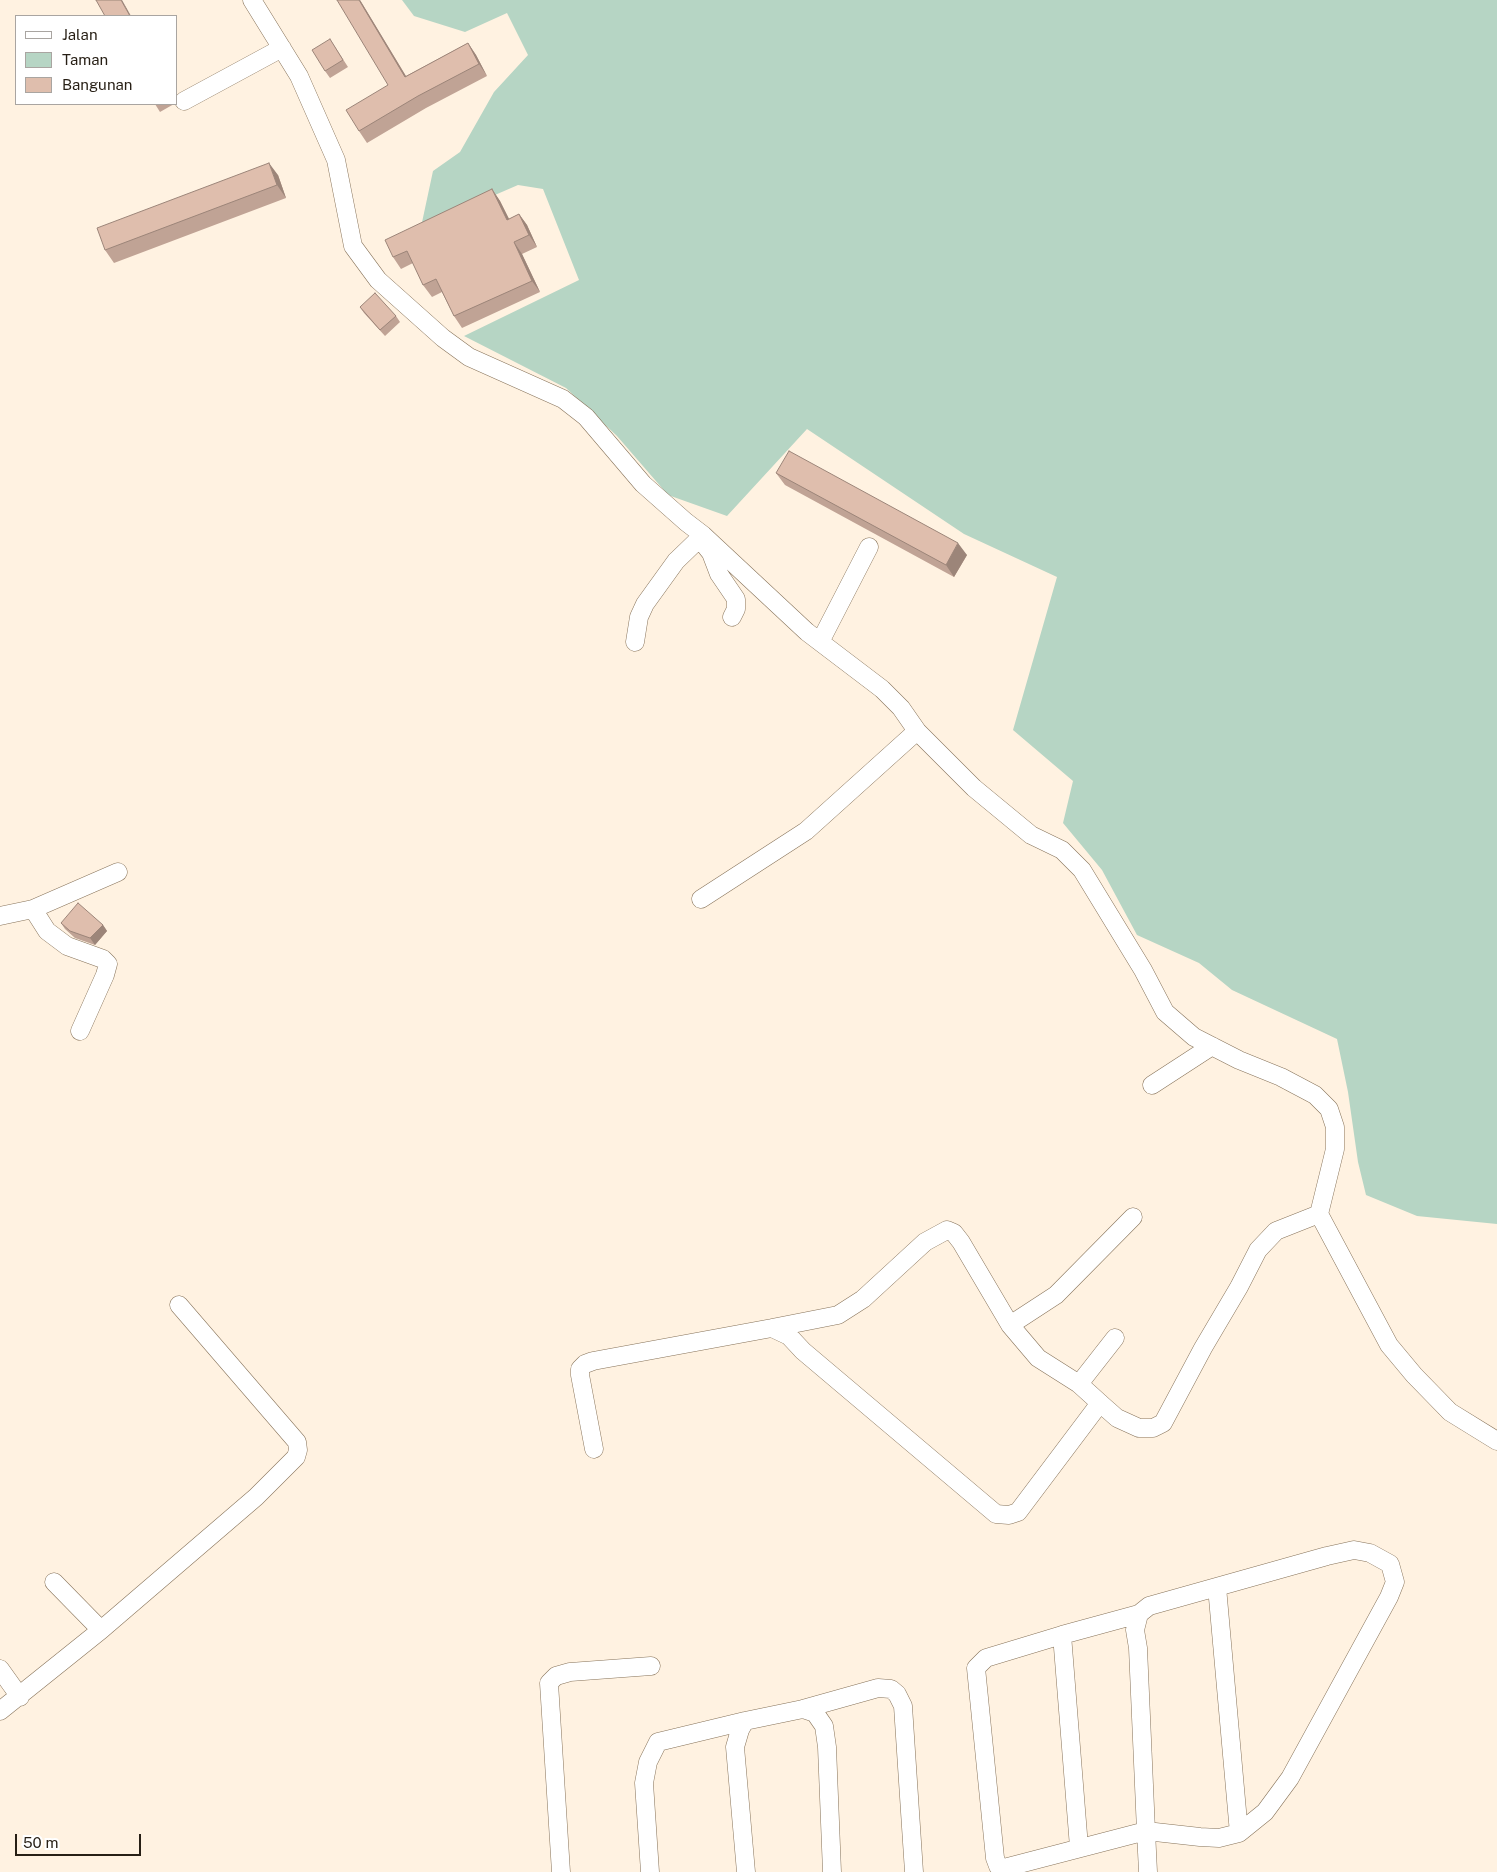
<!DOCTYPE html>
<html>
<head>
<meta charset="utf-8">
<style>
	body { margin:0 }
	#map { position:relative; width:1497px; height:1872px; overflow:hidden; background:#fff2e1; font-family:"Public Sans",sans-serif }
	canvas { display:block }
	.legend { position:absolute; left:15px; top:15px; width:162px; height:90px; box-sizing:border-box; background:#fff; border:1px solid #a9a5a1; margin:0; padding:6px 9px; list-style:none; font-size:15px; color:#271f15 }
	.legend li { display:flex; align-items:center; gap:10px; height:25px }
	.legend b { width:25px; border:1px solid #a9a5a1 }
	.scale { position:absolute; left:15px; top:1834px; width:126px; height:22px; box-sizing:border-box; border:2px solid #271f15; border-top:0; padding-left:6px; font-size:15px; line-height:18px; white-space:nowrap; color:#271f15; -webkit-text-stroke:4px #fff; paint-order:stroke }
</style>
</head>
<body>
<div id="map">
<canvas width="1497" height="1872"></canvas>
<ul class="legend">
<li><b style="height:6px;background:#fff"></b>Jalan</li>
<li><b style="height:14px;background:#b6d5c4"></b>Taman</li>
<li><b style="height:14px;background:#dfbead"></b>Bangunan</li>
</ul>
<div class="scale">50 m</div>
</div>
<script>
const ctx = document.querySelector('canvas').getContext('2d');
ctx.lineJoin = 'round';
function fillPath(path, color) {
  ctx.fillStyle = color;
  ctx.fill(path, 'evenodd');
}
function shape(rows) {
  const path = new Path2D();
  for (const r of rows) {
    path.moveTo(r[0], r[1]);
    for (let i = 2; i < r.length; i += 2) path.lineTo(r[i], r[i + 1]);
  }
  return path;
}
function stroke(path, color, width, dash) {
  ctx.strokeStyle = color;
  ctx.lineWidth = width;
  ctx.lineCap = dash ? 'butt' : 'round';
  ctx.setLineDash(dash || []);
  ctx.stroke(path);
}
fillPath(shape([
	[402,0,1497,0,1497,1224,1417,1216,1366,1195,1358,1162,1348,1092,1337,1039,1232,990,1199,963,1137,935,1102,870,1063,823,1073,781,1013,730,1057,577,964,534,807,429,727,516,668,495,617,436,566,388,464,336,579,280,543,189,518,185,421,227,433,171,460,152,494,92,528,55,507,13,465,32,414,16]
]), '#b6d5c4');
const minor = shape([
	[252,0,299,76,336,160,353,246,378,280,443,338,469,357,563,399,586,417,643,484,686,522,703,535,807,632,882,689,901,708,917,731,974,788,1031,835,1062,850,1082,870,1143,970,1165,1012,1194,1037,1239,1060,1281,1077,1315,1095,1329,1109,1335,1127,1335,1149,1319,1214,1389,1345,1414,1375,1450,1412,1497,1441],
	[184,101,282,48],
	[703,543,711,553,719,574,736,599,736,609,732,617],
	[635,642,639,617,645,604,676,561,703,535],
	[820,642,869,547],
	[701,899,806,831,917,731],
	[33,909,47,931,67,946,103,959,108,964,105,975,80,1031],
	[0,916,33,909,118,872],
	[1152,1085,1212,1046],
	[1010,1325,1056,1295,1133,1217],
	[772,1328,838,1315,863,1299,925,1242,947,1230,954,1233,961,1242,1010,1325,1038,1358,1079,1384,1100,1403],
	[1079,1384,1115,1338],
	[594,1449,580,1375,580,1369,585,1364,593,1361,772,1328,789,1336,803,1351,996,1514,1009,1515,1018,1512,1100,1403,1117,1418,1139,1428,1153,1428,1163,1423,1203,1348,1239,1287,1258,1250,1276,1231,1319,1214],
	[54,1582,101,1630],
	[1217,1587,1239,1833],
	[1139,1614,1062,1635,986,1658,976,1668,995,1858,998,1866,1004,1868,1146,1831,1200,1837,1219,1838,1239,1833,1265,1812,1290,1778,1389,1597,1395,1582,1390,1564,1370,1553,1354,1550,1327,1556,1149,1606,1139,1614,1135,1630,1138,1648,1146,1831,1148,1872],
	[1062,1635,1079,1847],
	[0,1669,20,1697],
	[803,1709,878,1688,891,1689,897,1694,903,1706,914,1872],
	[0,1711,101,1630,256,1497,296,1457,298,1450,297,1442,179,1305],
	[561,1872,549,1683,556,1676,570,1672,651,1666],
	[650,1872,644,1783,648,1762,658,1742,745,1721],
	[746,1872,735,1747,740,1730,745,1721,803,1709,815,1713,824,1726,827,1747,832,1872]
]);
stroke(minor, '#87735a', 19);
stroke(minor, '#fff', 18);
fillPath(shape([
	[360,0,406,76,468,43,476,55,487,76,426,108,367,143,359,131,388,85],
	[330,39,348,67,330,78,325,71],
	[155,104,174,104,160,112],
	[278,175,286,198,114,263,105,250],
	[492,189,500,201,509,219,519,214,527,225,537,247,522,254,540,292,462,328,454,316,442,292,432,297,423,285,413,263,401,269,393,257],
	[360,307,396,316,400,322,385,336,364,313],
	[776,473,967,555,954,577,785,485],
	[61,923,103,925,107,931,95,945,75,938,65,929]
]), '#c0a395');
fillPath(shape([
	[121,0,122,0,131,16,130,16],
	[359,0,360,0,413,88,405,77],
	[468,43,476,55,487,76,479,64],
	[269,163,278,175,286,198,277,185],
	[492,189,500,201,515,231,507,220],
	[519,214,527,225,537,247,529,235],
	[514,242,522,254,540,292,532,281],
	[958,543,967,555,954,577,946,565],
	[103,925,107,931,95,945,90,938]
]), '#9c8579');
const building = shape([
	[96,0,121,0,130,16,105,16,96,0],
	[337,0,359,0,405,77,468,43,479,64,418,96,359,131,346,110,388,85,337,0],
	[330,39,343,60,325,71,312,50,330,39],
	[269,163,277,185,105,250,97,228,269,163],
	[492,189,507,220,519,214,529,235,514,242,532,281,454,316,436,279,423,285,407,251,393,257,385,240,492,189],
	[375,293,396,316,380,330,360,307,375,293],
	[789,451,958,543,946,565,776,473,789,451],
	[78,903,103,925,90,938,70,931,61,923,78,903]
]);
fillPath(building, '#dfbead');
stroke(building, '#9c8579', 1);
</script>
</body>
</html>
